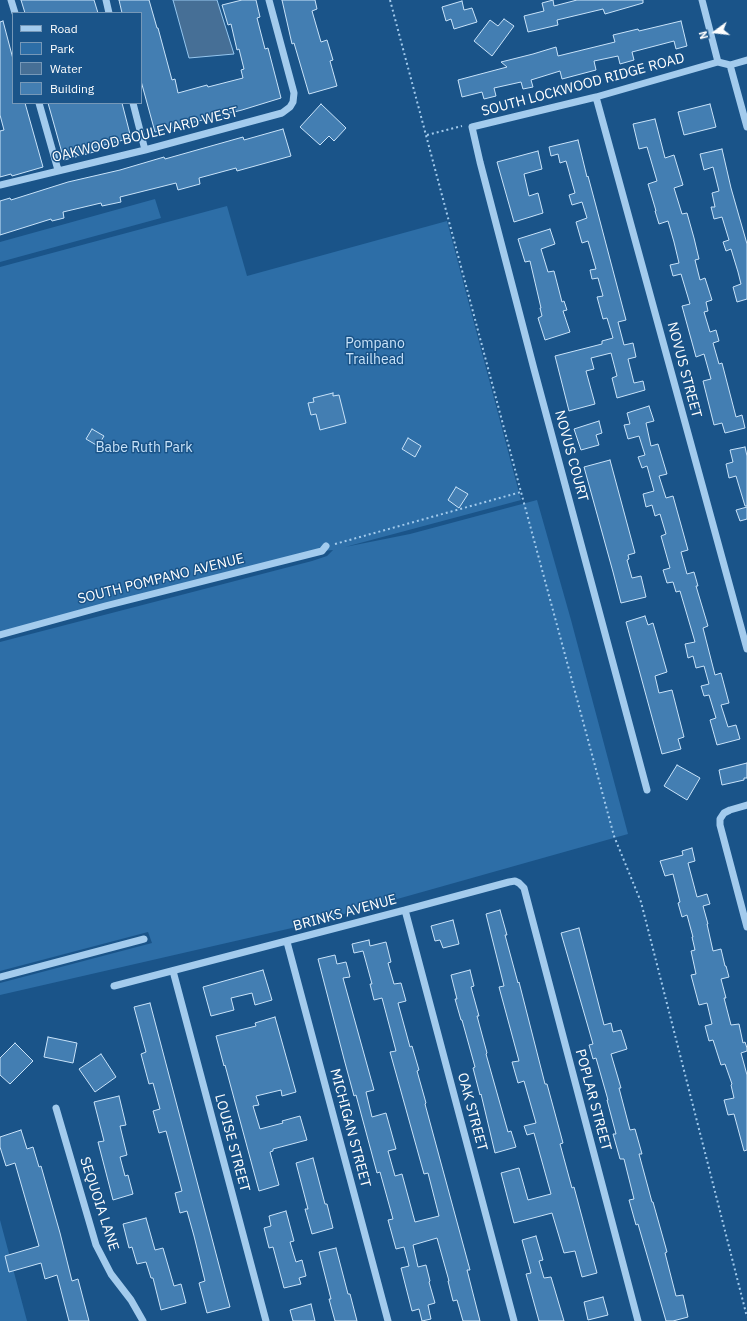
<!DOCTYPE html>
<html>
<head>
<meta charset="utf-8">
<style>
	body { margin:0 }
	#map { position:relative; width:747px; height:1321px; overflow:hidden; background:#1a5489; font-family:"IBM Plex Sans",sans-serif }
	canvas { display:block }
	.legend { position:absolute; left:12px; top:12px; width:130px; height:92px; box-sizing:border-box; background:#1a5489; border:1px solid #7698b8; margin:0; padding:5px 7px; list-style:none; font-size:12px; color:#fff }
	.legend li { display:flex; align-items:center; gap:8px; height:20px }
	.legend b { width:20px; border:1px solid #7698b8 }
	.north { position:absolute; left:695px; top:12px; width:40px; height:40px; -webkit-text-stroke:3px #1a5489; paint-order:stroke; rotate:255deg; font-size:11px; font-weight:700; line-height:16px; text-align:center; color:#fff }
	.north::after { content:''; display:block; margin:auto; width:14px; height:18px; background:#fff; clip-path:polygon(50% 0,100% 100%,50% 72%,0 100%) }
</style>
</head>
<body>
<div id="map">
<canvas width="747" height="1321"></canvas>
<ul class="legend">
<li><b style="height:5px;background:#a3cbed"></b>Road</li>
<li><b style="height:11px;background:#2d6ea7"></b>Park</li>
<li><b style="height:11px;background:#466f96"></b>Water</li>
<li><b style="height:11px;background:#437eb2"></b>Building</li>
</ul>
<div class="north">N</div>
</div>
<script>
const ctx = document.querySelector('canvas').getContext('2d');
ctx.lineJoin = 'round';
function fillPath(path, color) {
  ctx.fillStyle = color;
  ctx.fill(path, 'evenodd');
}
function shape(rows) {
  const path = new Path2D();
  for (const r of rows) {
    path.moveTo(r[0], r[1]);
    for (let i = 2; i < r.length; i += 2) path.lineTo(r[i], r[i + 1]);
  }
  return path;
}
function stroke(path, color, width, dash) {
  ctx.strokeStyle = color;
  ctx.lineWidth = width;
  ctx.lineCap = dash ? 'butt' : 'round';
  ctx.setLineDash(dash || []);
  ctx.stroke(path);
}
function label(font, color, halo, rows, align = 'center') {
  ctx.font = font + ' "IBM Plex Sans",sans-serif';
  ctx.lineWidth = 3;
  ctx.setLineDash([]);
  ctx.textBaseline = 'middle';
  ctx.strokeStyle = halo;
  ctx.fillStyle = color;
  for (const [text, x, y, turn = 0] of rows) {
    ctx.save();
    ctx.translate(x, y);
    ctx.rotate((+turn || 0) * Math.PI / 180);
    ctx.textAlign = isNaN(turn) ? turn : align;
    if (halo) ctx.strokeText(text, 0, 0);
    ctx.fillText(text, 0, 0);
    ctx.restore();
  }
}
fillPath(shape([
	[155,199,161,218,0,262,0,242],
	[227,206,247,276,447,221,521,500,345,547,410,534,537,500,571,620,628,834,305,925,0,995,0,983,152,943,148,932,0,971,0,642,312,561,327,556,333,550,322,551,0,635,0,267],
	[0,1220,27,1321,0,1321]
]), '#2d6ea7');
const water = shape([
	[173,0,217,0,234,54,189,58,173,0]
]);
fillPath(water, '#466f96');
stroke(water, '#96c7ef', 1);
const building = shape([
	[21,0,94,0,98,13,25,13,21,0],
	[119,0,149,0,157,28,158,28,172,80,175,79,178,93,207,85,208,87,243,78,241,70,244,69,239,49,237,50,231,24,228,25,222,5,242,0,256,0,260,17,257,18,265,49,268,48,281,98,242,110,155,132,141,81,141,13,122,13,119,0],
	[282,0,315,0,317,9,312,11,321,42,327,40,333,60,330,61,337,86,309,94,294,43,292,44,282,0],
	[553,0,554,6,577,0,643,0,643,3,605,14,603,9,557,20,558,25,528,32,524,16,544,11,542,3,553,0],
	[462,1,464,10,472,8,477,22,454,29,451,19,446,21,442,7,462,1],
	[504,19,514,26,492,56,474,41,490,20,498,26,504,19],
	[3,21,13,59,13,103,25,103,43,167,12,176,11,174,0,177,0,131,4,130,0,115,0,22,3,21],
	[681,21,687,46,676,49,674,41,632,52,634,60,620,64,618,56,594,61,596,70,562,79,560,71,531,80,533,87,523,89,521,82,494,88,496,96,484,99,482,92,462,97,458,80,507,67,501,62,533,54,556,47,558,56,615,42,613,35,638,29,639,31,681,21],
	[48,103,122,103,131,138,93,148,94,152,64,160,48,103],
	[321,104,346,128,334,141,329,136,320,145,300,127,321,104],
	[710,104,716,127,684,135,678,112,710,104],
	[655,119,665,158,674,155,683,185,674,188,682,214,687,213,694,238,699,259,695,260,700,280,705,278,712,300,706,302,708,311,704,312,710,332,716,330,719,341,713,343,719,364,722,363,736,417,742,415,745,428,725,433,722,423,714,425,703,381,711,379,704,354,696,357,682,306,690,304,681,274,673,276,670,265,679,263,674,242,668,221,659,224,655,211,656,211,648,184,657,181,647,147,639,149,633,124,655,119],
	[283,129,291,156,237,171,236,168,199,178,200,184,178,190,176,183,120,197,121,202,102,206,101,203,63,212,64,218,52,221,51,219,0,235,0,201,10,198,11,200,68,182,120,170,164,157,165,159,243,137,244,140,283,129],
	[578,140,587,177,588,176,596,206,626,320,618,322,624,345,633,343,636,357,628,359,634,383,643,381,645,390,617,398,612,378,617,376,611,353,591,358,594,369,586,371,595,404,569,411,555,356,602,344,602,341,613,338,607,318,603,319,597,297,603,296,598,278,592,279,590,270,596,269,588,241,582,243,576,222,587,218,582,202,572,205,569,195,575,193,566,161,560,163,558,154,551,156,549,147,578,140],
	[722,149,731,188,747,244,747,299,737,302,733,287,741,284,738,272,731,249,726,251,723,242,729,240,722,217,714,219,711,207,715,207,712,193,719,191,713,167,704,170,700,154,722,149],
	[538,151,542,169,524,174,529,196,538,193,543,213,514,222,497,162,538,151],
	[550,229,555,244,541,249,548,272,554,271,562,302,564,301,567,310,563,311,570,332,545,340,538,318,542,316,540,308,541,308,530,261,525,262,518,239,550,229],
	[333,393,333,396,339,395,346,423,320,430,316,414,311,415,308,403,314,402,313,398,333,393],
	[649,406,654,421,646,423,651,446,658,444,667,474,659,476,666,498,673,496,688,550,681,552,687,574,694,572,698,586,696,586,708,626,703,628,715,675,721,673,729,703,721,705,728,727,736,725,740,739,717,745,710,720,716,718,709,695,704,696,701,686,709,684,704,666,696,668,693,656,688,658,685,644,695,642,680,591,676,592,673,582,667,583,663,570,670,568,661,536,666,534,660,514,655,516,652,505,646,507,643,494,654,491,647,466,642,468,638,457,645,455,639,436,628,439,624,425,630,424,627,413,649,406],
	[599,421,602,433,596,435,599,445,581,450,574,429,599,421],
	[92,429,104,436,98,446,86,439,92,429],
	[408,438,421,446,415,457,402,449,408,438],
	[745,447,747,456,747,506,745,506,736,476,729,478,726,464,733,462,730,450,745,447],
	[610,460,635,553,628,555,629,559,627,560,632,578,641,576,646,597,621,603,613,572,584,467,610,460],
	[456,487,468,494,459,508,448,500,456,487],
	[747,507,747,519,740,521,736,510,747,507],
	[645,616,648,625,653,623,667,672,655,676,659,693,672,690,684,737,678,739,681,749,662,754,626,622,645,616],
	[747,763,747,778,744,778,744,780,722,785,719,770,747,763],
	[677,765,700,778,687,800,664,786,677,765],
	[692,848,695,861,688,863,697,897,707,894,710,904,703,906,708,924,707,924,713,951,721,949,725,966,726,966,729,977,721,979,726,998,724,998,731,1025,739,1024,743,1043,745,1042,747,1048,747,1051,741,1053,747,1075,747,1150,744,1151,734,1114,728,1115,724,1100,734,1098,731,1085,732,1084,725,1064,721,1065,713,1040,709,1041,705,1026,712,1024,707,1003,699,1005,691,975,696,974,691,951,695,950,692,937,693,937,687,915,682,917,678,903,680,902,673,874,665,876,660,861,683,855,682,851,692,848],
	[500,910,507,935,505,935,518,983,519,982,545,1084,547,1084,563,1143,560,1144,572,1188,574,1187,597,1273,582,1277,575,1251,564,1253,552,1213,514,1223,501,1173,519,1168,528,1200,551,1194,534,1133,527,1135,524,1126,536,1123,524,1081,518,1083,512,1062,519,1061,499,987,504,986,486,914,500,910],
	[453,920,459,944,443,948,440,940,435,941,431,926,453,920],
	[579,928,604,1025,611,1023,613,1032,621,1030,627,1049,611,1054,621,1088,619,1088,630,1130,635,1129,642,1154,639,1154,652,1202,653,1202,667,1252,665,1253,676,1296,683,1295,688,1317,673,1321,666,1321,638,1224,636,1225,629,1200,634,1199,624,1159,620,1159,613,1134,616,1134,607,1100,608,1100,596,1058,593,1059,589,1045,593,1044,561,933,579,928],
	[369,940,370,946,386,942,391,962,388,963,394,984,401,983,406,1001,398,1003,410,1047,412,1046,419,1070,417,1071,426,1103,425,1104,470,1270,467,1270,480,1321,463,1321,457,1300,453,1301,448,1281,449,1281,437,1238,413,1245,418,1267,426,1265,430,1281,429,1282,435,1303,428,1305,431,1319,422,1321,419,1309,412,1311,401,1268,409,1266,404,1247,396,1249,388,1220,393,1219,380,1172,377,1173,356,1095,354,1096,344,1059,318,959,335,955,337,964,346,962,350,977,343,978,374,1090,366,1092,372,1117,386,1113,396,1149,388,1151,395,1176,402,1174,415,1222,439,1216,428,1173,424,1174,390,1052,396,1051,382,998,374,1000,370,984,372,984,363,951,354,953,352,944,369,940],
	[263,970,272,1000,255,1005,252,993,231,998,234,1010,211,1016,203,987,263,970],
	[470,970,474,986,471,987,479,1016,477,1016,487,1053,486,1054,508,1132,511,1131,516,1147,495,1153,481,1094,480,1095,473,1068,475,1067,462,1020,461,1020,455,999,457,999,451,975,470,970],
	[150,1003,230,1307,207,1313,199,1283,205,1281,194,1236,187,1211,180,1213,175,1193,182,1191,166,1131,159,1133,153,1111,160,1109,153,1083,149,1084,141,1054,146,1052,134,1007,150,1003],
	[275,1017,296,1092,282,1096,281,1090,256,1096,259,1105,253,1106,260,1129,283,1123,282,1121,300,1116,307,1140,273,1149,273,1151,270,1152,279,1185,259,1191,225,1065,224,1066,216,1036,256,1026,255,1023,275,1017],
	[48,1037,77,1043,73,1063,44,1057,48,1037],
	[15,1043,33,1061,10,1084,0,1075,0,1058,15,1043],
	[101,1054,116,1077,95,1092,79,1069,101,1054],
	[119,1096,126,1125,120,1126,127,1155,120,1157,125,1176,128,1175,133,1194,113,1200,98,1142,104,1141,94,1102,119,1096],
	[21,1130,27,1149,33,1147,39,1167,41,1166,60,1233,72,1281,78,1279,89,1321,69,1321,57,1275,45,1279,41,1263,9,1272,5,1256,39,1246,15,1163,6,1166,0,1147,0,1137,21,1130],
	[313,1158,325,1204,327,1204,333,1228,312,1234,305,1209,308,1209,296,1163,313,1158],
	[286,1211,294,1241,290,1242,296,1262,302,1260,306,1276,299,1278,301,1284,284,1288,273,1247,269,1248,264,1228,271,1226,269,1216,286,1211],
	[146,1218,155,1250,163,1248,174,1286,181,1284,186,1303,161,1310,153,1278,151,1278,146,1262,137,1264,132,1247,129,1248,123,1224,146,1218],
	[536,1236,543,1260,539,1261,544,1278,551,1277,564,1321,539,1321,526,1274,531,1273,522,1240,536,1236],
	[336,1248,348,1294,350,1294,357,1321,335,1321,329,1299,331,1299,319,1252,336,1248],
	[603,1297,608,1315,588,1320,584,1302,603,1297],
	[311,1304,315,1321,293,1321,290,1310,311,1304]
]);
fillPath(building, '#437eb2');
stroke(building, '#c9e3f9', 1);
stroke(shape([
	[390,0,521,492,614,836,641,902,747,1317],
	[427,135,462,126],
	[335,544,521,492]
]), '#a3cbed', 2, [2, 3]);
stroke(shape([
	[11,0,15,13],
	[106,0,109,13],
	[702,0,718,62],
	[730,65,747,127],
	[596,97,747,649],
	[39,103,58,170],
	[133,103,145,150],
	[0,185,145,150,282,113,290,107,293,102,294,93,269,0],
	[0,635,105,606,322,551,326,546],
	[647,790,534,369,480,162,472,127,596,97,718,62,730,65,747,60],
	[747,805,730,810,724,813,720,819,720,825,747,927],
	[405,910,514,1321],
	[287,942,388,1321],
	[173,971,266,1321],
	[0,977,144,939],
	[114,986,405,910,509,882,515,881,519,883,524,888,638,1321],
	[56,1108,96,1245,111,1274,131,1300,143,1321]
]), '#a3cbed', 7);
label('14px', '#fff', '#1a5489', [
	["SOUTH LOCKWOOD RIDGE ROAD",583,85,-15],
	["OAKWOOD BOULEVARD WEST",145,135,-14],
	["NOVUS STREET",684,370,75],
	["NOVUS COURT",571,456,75],
	["SOUTH POMPANO AVENUE",161,579,-14],
	["BRINKS AVENUE",345,913,-15],
	["POPLAR STREET",593,1100,75],
	["OAK STREET",472,1112,75],
	["MICHIGAN STREET",350,1128,75],
	["LOUISE STREET",232,1143,75],
	["SEQUOIA LANE",99,1204,72]
]);
label('14px', '#c9e3f9', '#1a5489', [
	["Pompano",375,344],
	["Trailhead",375,360],
	["Babe Ruth Park",144,448]
]);
</script>
</body>
</html>
